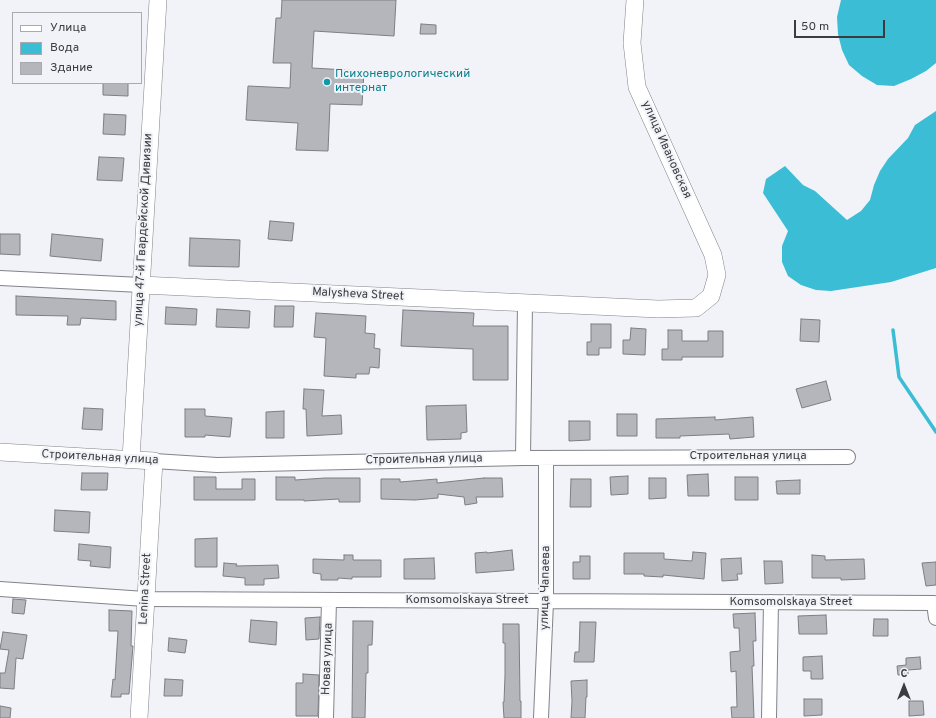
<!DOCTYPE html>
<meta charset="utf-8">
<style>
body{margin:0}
#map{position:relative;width:936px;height:718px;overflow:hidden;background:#f1f3f8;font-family:Overpass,sans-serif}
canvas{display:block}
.legend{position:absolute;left:12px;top:12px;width:130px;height:72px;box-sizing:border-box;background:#f1f3f8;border:1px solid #a8aaae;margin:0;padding:5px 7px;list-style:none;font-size:12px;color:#3b3c3e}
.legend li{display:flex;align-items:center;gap:8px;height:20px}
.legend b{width:20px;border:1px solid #a8aaae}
.north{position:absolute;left:884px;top:666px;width:40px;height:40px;-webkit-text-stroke:3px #f1f3f8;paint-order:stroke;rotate:0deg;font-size:11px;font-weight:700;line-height:16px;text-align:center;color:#3b3c3e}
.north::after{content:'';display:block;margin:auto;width:14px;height:18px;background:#3b3c3e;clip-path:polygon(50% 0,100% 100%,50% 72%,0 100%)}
.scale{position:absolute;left:794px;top:20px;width:91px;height:18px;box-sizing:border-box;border:2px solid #3b3c3e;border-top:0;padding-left:5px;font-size:12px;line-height:14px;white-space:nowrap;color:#3b3c3e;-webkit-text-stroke:3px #f1f3f8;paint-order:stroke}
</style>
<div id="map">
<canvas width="936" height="718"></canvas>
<ul class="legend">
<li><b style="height:5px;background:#fff"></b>Улица</li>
<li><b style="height:11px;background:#3abdd5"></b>Вода</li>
<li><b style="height:11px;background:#b4b6bb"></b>Здание</li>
</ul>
<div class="north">С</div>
<div class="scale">50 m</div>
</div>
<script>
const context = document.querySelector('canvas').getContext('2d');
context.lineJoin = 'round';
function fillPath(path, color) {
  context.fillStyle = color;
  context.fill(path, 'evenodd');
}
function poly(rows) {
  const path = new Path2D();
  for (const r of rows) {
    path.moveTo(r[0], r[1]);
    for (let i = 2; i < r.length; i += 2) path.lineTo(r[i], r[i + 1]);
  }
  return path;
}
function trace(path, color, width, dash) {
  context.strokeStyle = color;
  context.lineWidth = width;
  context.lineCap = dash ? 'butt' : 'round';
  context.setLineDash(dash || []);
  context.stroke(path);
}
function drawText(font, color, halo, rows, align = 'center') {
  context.font = font + ' Overpass,sans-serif';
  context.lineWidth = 4;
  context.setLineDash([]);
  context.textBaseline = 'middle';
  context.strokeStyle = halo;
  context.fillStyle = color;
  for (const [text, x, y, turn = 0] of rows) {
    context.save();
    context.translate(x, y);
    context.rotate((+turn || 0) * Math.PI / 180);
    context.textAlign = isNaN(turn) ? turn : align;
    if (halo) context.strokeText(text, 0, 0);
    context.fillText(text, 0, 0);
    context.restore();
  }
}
fillPath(poly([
 [841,0,936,0,936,63,926,71,911,79,894,86,877,85,862,76,849,65,842,50,838,34,837,17],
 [936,111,936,268,891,282,831,291,816,290,801,285,788,276,782,262,782,246,788,231,763,193,766,179,785,166,803,185,815,191,847,220,861,211,870,200,874,185,880,171,888,159,908,138,915,125]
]), '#3abdd5');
trace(poly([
 [893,330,899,377,936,432]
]), '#3abdd5', 3.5);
const building = poly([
 [282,0,396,0,394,36,314,31,312,68,364,71,362,105,330,104,328,151,296,150,298,123,246,120,248,86,290,88,291,63,273,63,276,18,281,18,282,0],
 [421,24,436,25,436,34,420,34,421,24],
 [103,83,128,83,128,96,103,95,103,83],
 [104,114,126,115,125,135,103,134,104,114],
 [99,157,124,158,122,181,97,180,99,157],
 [270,221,294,223,292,241,268,239,270,221],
 [0,234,20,234,20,255,0,254,0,234],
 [52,234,103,239,101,261,50,256,52,234],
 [190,238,240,240,239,267,189,266,190,238],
 [16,296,116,301,116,320,81,318,80,325,67,325,68,316,16,315,16,296],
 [275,306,294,306,293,327,274,327,275,306],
 [166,307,197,309,196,325,165,324,166,307],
 [217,309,250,311,249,328,216,327,217,309],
 [403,310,474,313,473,326,508,326,508,380,473,380,473,349,401,346,403,310],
 [316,313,366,316,365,333,375,334,374,348,380,349,379,368,370,367,369,374,356,374,356,378,324,376,326,338,314,337,316,313],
 [801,319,820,320,819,342,800,341,801,319],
 [591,324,611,324,611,348,599,348,599,355,587,355,587,342,591,342,591,324],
 [631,328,646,329,645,355,623,354,623,340,630,340,631,328],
 [668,330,682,330,682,341,708,341,708,331,723,331,723,357,682,357,682,360,662,360,662,349,668,349,668,330],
 [826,381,831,400,802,408,796,389,826,381],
 [304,389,324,390,322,416,341,415,342,434,307,436,306,409,303,409,304,389],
 [466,405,467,432,461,433,461,439,427,440,426,406,466,405],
 [84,408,103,409,102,430,82,429,84,408],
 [185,409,205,409,205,416,232,418,230,437,205,435,205,437,185,437,185,409],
 [284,411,284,438,266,438,266,412,284,411],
 [617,414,637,414,637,436,617,436,617,414],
 [715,417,715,420,753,417,754,437,730,439,729,434,680,436,680,438,656,438,656,419,715,417],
 [569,421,590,421,590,440,569,441,569,421],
 [82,473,108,473,107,490,81,490,82,473],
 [708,474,709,496,688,496,687,475,708,474],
 [628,476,628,494,611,495,610,477,628,476],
 [194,477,216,477,216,489,242,489,242,479,255,479,255,500,194,500,194,477],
 [276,477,295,477,295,480,325,478,360,478,360,502,339,502,339,499,304,501,304,500,276,500,276,477],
 [735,477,758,477,758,500,735,500,735,477],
 [484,478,502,478,503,497,476,497,477,503,465,505,464,497,438,494,438,498,415,500,381,499,381,479,400,479,400,482,437,479,437,483,484,478],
 [649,478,666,478,666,498,649,499,649,478],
 [571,479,591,479,591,507,570,507,571,479],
 [800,480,800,494,777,494,776,481,800,480],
 [55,510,90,512,89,533,54,531,55,510],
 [217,538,217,567,195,567,195,539,217,538],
 [79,544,111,547,110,568,90,566,91,561,78,560,79,544],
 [512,550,514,570,476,573,475,553,487,552,487,553,512,550],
 [693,552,706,553,704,579,663,575,663,577,644,576,644,574,624,574,624,553,664,553,664,559,692,561,693,552],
 [344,555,353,555,353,560,381,560,381,577,352,577,352,579,338,578,338,580,321,580,321,574,313,573,313,559,344,560,344,555],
 [812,555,825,556,825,560,864,559,865,579,841,580,841,578,812,578,812,555],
 [580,556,590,556,590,579,573,579,573,562,580,562,580,556],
 [434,558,435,579,404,579,404,559,434,558],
 [741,558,742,574,737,574,738,580,722,581,721,559,741,558],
 [764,561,782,561,783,583,765,584,764,561],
 [936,562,936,585,926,586,922,563,936,562],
 [224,563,237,564,236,566,278,565,279,578,264,579,264,585,245,585,245,578,223,576,224,563],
 [13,599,26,600,24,614,12,613,13,599],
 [109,610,132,611,131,646,133,646,129,694,121,694,121,697,111,697,113,679,115,680,118,631,109,631,109,610],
 [755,613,756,641,753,641,754,666,752,666,754,718,732,718,731,707,737,707,736,671,731,672,730,652,740,651,739,628,734,628,733,614,755,613],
 [826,615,827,634,799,634,798,616,826,615],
 [320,617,319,639,306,640,305,618,320,617],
 [874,619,888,619,888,636,873,636,874,619],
 [251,620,277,622,276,645,249,642,251,620],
 [353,621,373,621,372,645,368,645,368,673,366,673,365,718,352,718,353,621],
 [580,622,596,622,594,662,574,662,575,652,579,652,580,622],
 [503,624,519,624,520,701,521,701,521,718,504,718,503,702,504,702,505,675,505,643,503,643,503,624],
 [3,632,27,635,23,659,16,658,14,689,0,688,0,673,5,673,9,650,0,649,3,632],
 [169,638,187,640,185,653,168,651,169,638],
 [822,656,823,679,811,679,811,671,803,671,803,657,822,656],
 [920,657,921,669,908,670,908,674,898,675,897,666,906,665,906,658,920,657],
 [303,674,319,675,318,716,296,716,296,683,303,683,303,674],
 [165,679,183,680,182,696,164,696,165,679],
 [587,680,587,697,586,697,585,718,571,718,572,701,571,681,587,680],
 [804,699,822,699,822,715,804,716,804,699],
 [909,701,923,701,924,715,909,716,909,701],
 [0,706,11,708,10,718,0,718,0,706]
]);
fillPath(building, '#b4b6bb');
trace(building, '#7c7e83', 1);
const minor = poly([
 [0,278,141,285],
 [523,458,525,303],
 [154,461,217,465,523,458,848,457],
 [0,589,145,599,934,603,936,618],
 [326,718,329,600],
 [541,718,546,602,546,458],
 [769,718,771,602]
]);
const tertiary = poly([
 [141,285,658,309,696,308,711,296,717,275,713,255,637,87,632,43,635,0],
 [0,452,154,461,139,718],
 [131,459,158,0]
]);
trace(minor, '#818388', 16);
trace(tertiary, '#818388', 18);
trace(minor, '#fff', 14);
trace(tertiary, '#fff', 17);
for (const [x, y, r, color] of [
 [327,82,4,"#0f9aa8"]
]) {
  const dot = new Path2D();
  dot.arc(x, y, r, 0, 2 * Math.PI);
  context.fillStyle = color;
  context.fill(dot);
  trace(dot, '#f1f3f8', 1.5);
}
drawText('12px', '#0d838f', '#f1f3f8', [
 ["Психоневрологический",335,75],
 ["интернат",335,89]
], 'left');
drawText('12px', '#3b3c3e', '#f1f3f8', [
 ["улица Ивановская",666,150,66],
 ["улица 47-й Гвардейской Дивизии",144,230,-87],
 ["Malysheva Street",358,295,3],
 ["Строительная улица",748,457],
 ["Строительная улица",100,458,3],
 ["Строительная улица",424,460,-1],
 ["улица Чапаева",546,588,-89],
 ["Lenina Street",146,589,-87],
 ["Komsomolskaya Street",467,601],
 ["Komsomolskaya Street",791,603],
 ["Новая улица",328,659,-88]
]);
</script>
